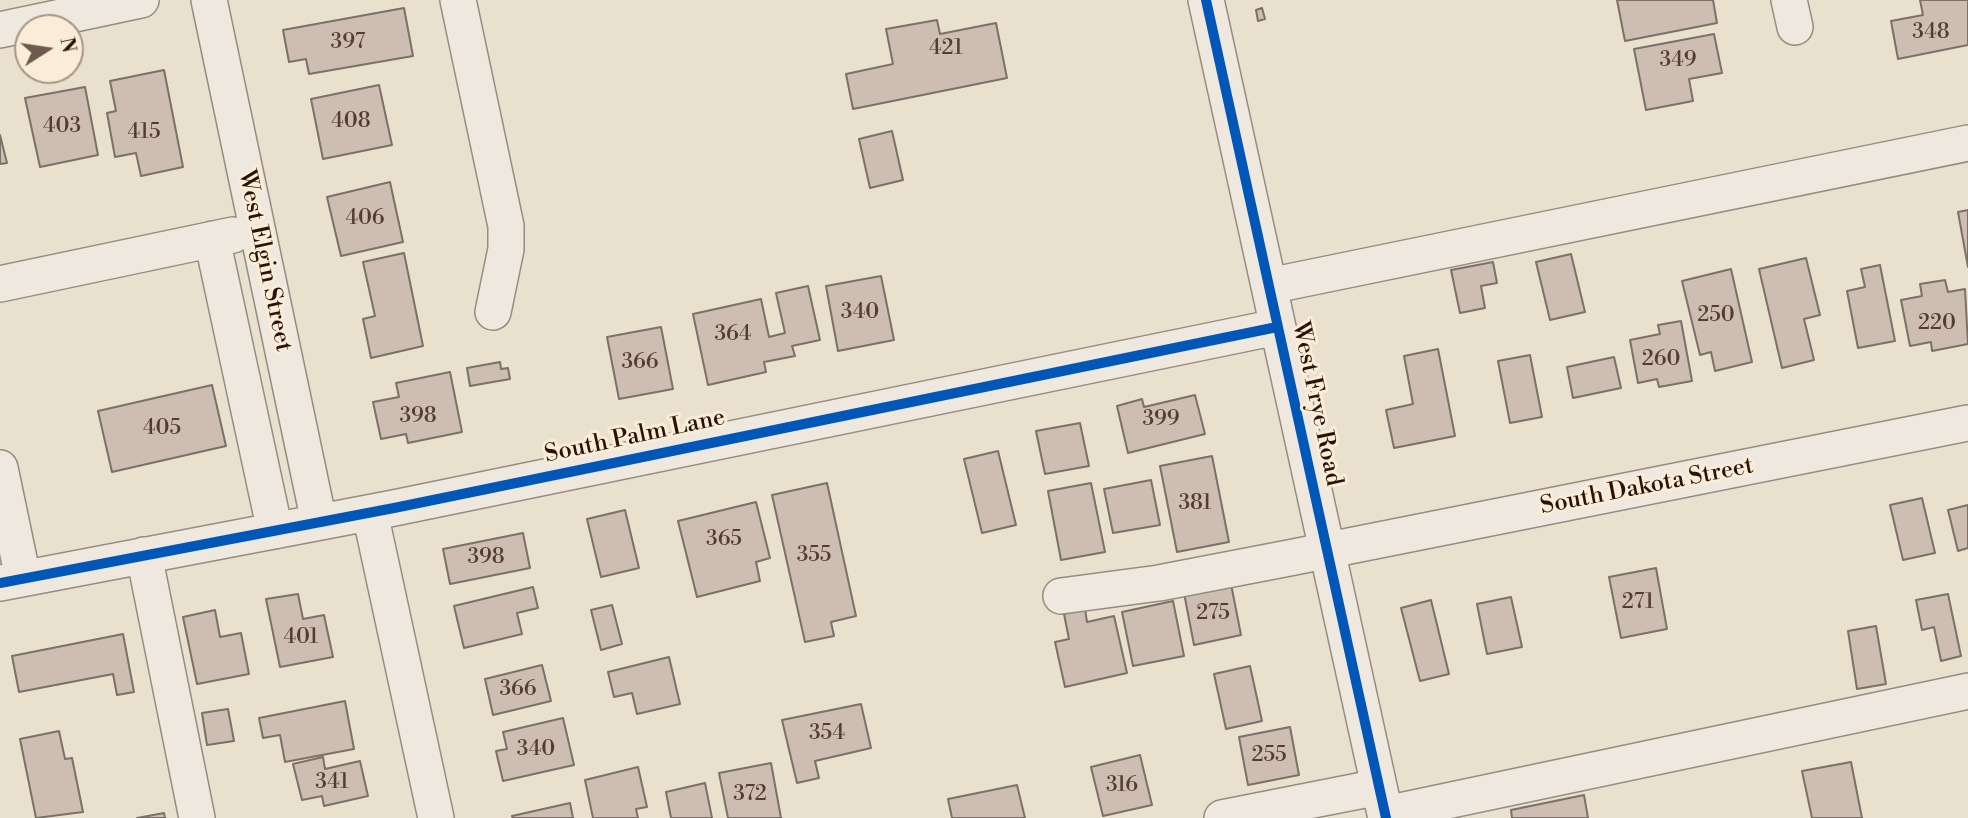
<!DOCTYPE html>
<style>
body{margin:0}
#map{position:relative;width:1968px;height:818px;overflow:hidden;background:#eae0ce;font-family:"Libre Bodoni",serif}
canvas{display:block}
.north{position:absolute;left:14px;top:14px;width:70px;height:70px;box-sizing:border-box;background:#faedd7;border:2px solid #a79584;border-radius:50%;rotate:78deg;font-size:19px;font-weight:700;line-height:28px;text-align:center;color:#2a1208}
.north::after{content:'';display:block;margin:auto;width:24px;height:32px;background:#6d5a4d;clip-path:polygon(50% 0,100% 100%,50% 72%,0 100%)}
</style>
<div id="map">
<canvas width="1968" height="818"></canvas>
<div class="north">N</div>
</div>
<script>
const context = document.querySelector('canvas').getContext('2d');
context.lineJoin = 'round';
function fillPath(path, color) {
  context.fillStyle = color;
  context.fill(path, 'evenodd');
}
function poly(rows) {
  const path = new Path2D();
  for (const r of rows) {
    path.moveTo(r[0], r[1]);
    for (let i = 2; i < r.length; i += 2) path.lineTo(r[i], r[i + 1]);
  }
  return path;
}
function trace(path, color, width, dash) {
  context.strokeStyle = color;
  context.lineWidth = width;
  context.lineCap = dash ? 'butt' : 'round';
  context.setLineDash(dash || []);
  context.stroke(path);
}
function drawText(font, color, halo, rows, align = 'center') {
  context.font = font + ' "Libre Bodoni",serif';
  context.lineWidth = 6;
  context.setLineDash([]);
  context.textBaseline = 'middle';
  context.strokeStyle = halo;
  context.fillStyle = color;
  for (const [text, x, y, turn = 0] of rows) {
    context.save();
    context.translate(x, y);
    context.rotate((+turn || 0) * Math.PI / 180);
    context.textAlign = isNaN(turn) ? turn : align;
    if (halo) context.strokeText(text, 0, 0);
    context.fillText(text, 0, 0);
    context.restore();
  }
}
const building = poly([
 [1617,0,1713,0,1717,23,1625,41,1617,0],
 [1920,0,1968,0,1968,45,1898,59,1891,21,1923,15,1920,0],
 [404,8,413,56,309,74,306,59,289,62,283,30,404,8],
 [1262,8,1265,19,1258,21,1256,10,1262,8],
 [937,20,940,34,996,23,1007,78,853,109,846,74,893,64,886,29,937,20],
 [1714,34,1722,73,1689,79,1693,101,1646,110,1634,49,1714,34],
 [164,70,183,167,141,176,136,153,115,157,107,113,116,111,110,81,164,70],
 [379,85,392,145,323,159,311,99,379,85],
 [85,87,98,155,40,167,25,98,85,87],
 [892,131,903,180,870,188,859,139,892,131],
 [0,135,7,163,0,164,0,135],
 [390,182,403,242,341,256,327,197,390,182],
 [1968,210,1968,267,1958,212,1968,210],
 [404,253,423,346,371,358,363,319,375,316,363,262,404,253],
 [1571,254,1585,312,1550,320,1536,262,1571,254],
 [1806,258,1820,315,1804,319,1814,360,1782,368,1759,269,1806,258],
 [1493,262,1497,283,1481,286,1485,308,1460,313,1451,270,1493,262],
 [1880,265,1895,341,1858,348,1847,291,1865,287,1861,269,1880,265],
 [1731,269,1752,362,1715,371,1711,352,1700,355,1682,281,1731,269],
 [881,276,894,340,838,351,826,286,881,276],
 [1945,280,1948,292,1965,289,1968,344,1932,351,1931,342,1910,346,1901,300,1922,296,1920,284,1945,280],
 [808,286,820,340,792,346,795,356,764,362,766,372,708,385,693,314,761,299,769,337,785,333,776,293,808,286],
 [1681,321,1692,381,1659,387,1657,379,1638,383,1630,340,1660,334,1658,325,1681,321],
 [661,327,673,389,619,399,607,337,661,327],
 [1438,349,1455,436,1394,448,1386,410,1413,404,1404,356,1438,349],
 [1530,355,1542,417,1510,423,1498,361,1530,355],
 [1614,357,1621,388,1573,398,1567,367,1614,357],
 [500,362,501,369,508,368,510,379,470,386,467,368,500,362],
 [450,372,462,432,408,443,406,434,381,439,373,402,399,397,396,383,450,372],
 [212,385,226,446,112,472,98,411,212,385],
 [1195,395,1205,434,1128,453,1117,406,1142,399,1144,407,1195,395],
 [1080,423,1089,466,1045,474,1036,431,1080,423],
 [998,451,1016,525,982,533,964,459,998,451],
 [1212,456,1229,542,1177,552,1160,466,1212,456],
 [1151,480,1160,525,1113,533,1104,489,1151,480],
 [827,483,856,616,831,622,834,636,805,642,772,495,827,483],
 [1091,483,1105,552,1061,560,1048,491,1091,483],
 [1922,498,1935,553,1903,560,1890,505,1922,498],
 [756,502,770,558,756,562,760,581,697,597,678,521,756,502],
 [1968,505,1968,548,1958,551,1948,510,1968,505],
 [625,510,639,568,601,577,587,519,625,510],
 [523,533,530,568,450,584,443,549,523,533],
 [1656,568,1667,629,1621,638,1609,577,1656,568],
 [1231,584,1241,635,1194,645,1184,593,1231,584],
 [533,587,538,608,517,613,522,634,464,648,454,606,533,587],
 [298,594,303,619,324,615,333,657,280,667,266,599,298,594],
 [1948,594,1961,656,1941,661,1934,627,1922,630,1916,600,1948,594],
 [1511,597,1522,647,1487,654,1477,604,1511,597],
 [1431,600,1449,674,1420,681,1401,608,1431,600],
 [1173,601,1184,656,1133,666,1122,612,1173,601],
 [612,605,622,644,601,650,591,610,612,605],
 [1085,609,1087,622,1114,616,1127,673,1065,687,1055,642,1069,639,1064,614,1085,609],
 [215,610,220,637,241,633,249,674,197,684,183,617,215,610],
 [1876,626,1886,684,1857,689,1848,631,1876,626],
 [123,634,134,692,117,695,113,674,19,692,12,656,123,634],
 [669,657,680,704,637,714,632,693,614,697,608,672,669,657],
 [542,665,551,701,493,715,485,679,542,665],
 [1250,666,1262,721,1226,729,1214,674,1250,666],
 [345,701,354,749,285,762,280,735,263,738,259,718,345,701],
 [861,704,871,748,815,761,819,778,797,783,782,720,861,704],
 [228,709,234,741,207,745,202,713,228,709],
 [563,718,574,765,503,781,496,751,507,749,503,732,563,718],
 [1290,727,1299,775,1248,785,1239,737,1290,727],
 [59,731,65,759,72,758,83,812,36,818,20,739,59,731],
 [1140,755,1152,805,1103,816,1091,767,1140,755],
 [323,757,325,769,360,761,368,796,324,806,322,796,302,800,293,764,323,757],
 [1851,762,1862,818,1812,818,1802,771,1851,762],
 [771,763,781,818,728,818,719,773,771,763],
 [638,767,647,807,636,809,638,818,593,818,585,780,638,767],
 [705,783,712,818,671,818,666,792,705,783],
 [1017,785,1025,818,952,818,948,799,1017,785],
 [1584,795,1588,818,1512,818,1511,810,1584,795],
 [570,803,573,818,513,818,512,816,570,803],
 [164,813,165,818,137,818,164,813]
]);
fillPath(building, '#cebdb2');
trace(building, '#7a7167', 2);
const minor = poly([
 [209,0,319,522],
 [458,0,506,226,506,249,493,312],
 [1206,0,1386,818],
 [1789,0,1795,27],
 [0,30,141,0],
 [212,239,275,531],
 [0,284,233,235],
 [1269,286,1968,143],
 [0,468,23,578],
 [370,513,436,818],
 [144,555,197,818],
 [0,583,394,508,1277,327],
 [1061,596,1159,583,1289,558,1968,423],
 [1385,814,1968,691],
 [1222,818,1379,787]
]);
trace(minor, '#958c82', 38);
trace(minor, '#eee8df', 35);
trace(poly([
 [1206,0,1386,818],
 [0,583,394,508,1277,327]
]), '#0057b8', 10);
drawText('21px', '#533d32', null, [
 ["348",1931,33],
 ["397",348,43],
 ["421",946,49],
 ["349",1678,61],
 ["408",351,122],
 ["403",62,127],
 ["415",144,133],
 ["406",365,219],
 ["340",860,313],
 ["250",1716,316],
 ["220",1937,324],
 ["364",733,335],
 ["260",1661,360],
 ["366",640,363],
 ["398",418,417],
 ["399",1161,420],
 ["405",162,429],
 ["381",1195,504],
 ["365",724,540],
 ["355",814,556],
 ["398",486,558],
 ["271",1638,603],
 ["275",1213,614],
 ["401",301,638],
 ["366",518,690],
 ["354",827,734],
 ["340",536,750],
 ["255",1269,756],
 ["341",332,783],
 ["316",1122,786],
 ["372",750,795]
]);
drawText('24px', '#2a1208', '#faedd7', [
 ["West Elgin Street",264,261,78],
 ["West Frye Road",1316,404,78],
 ["South Palm Lane",635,437,-12],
 ["South Dakota Street",1647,487,-11]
]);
</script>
